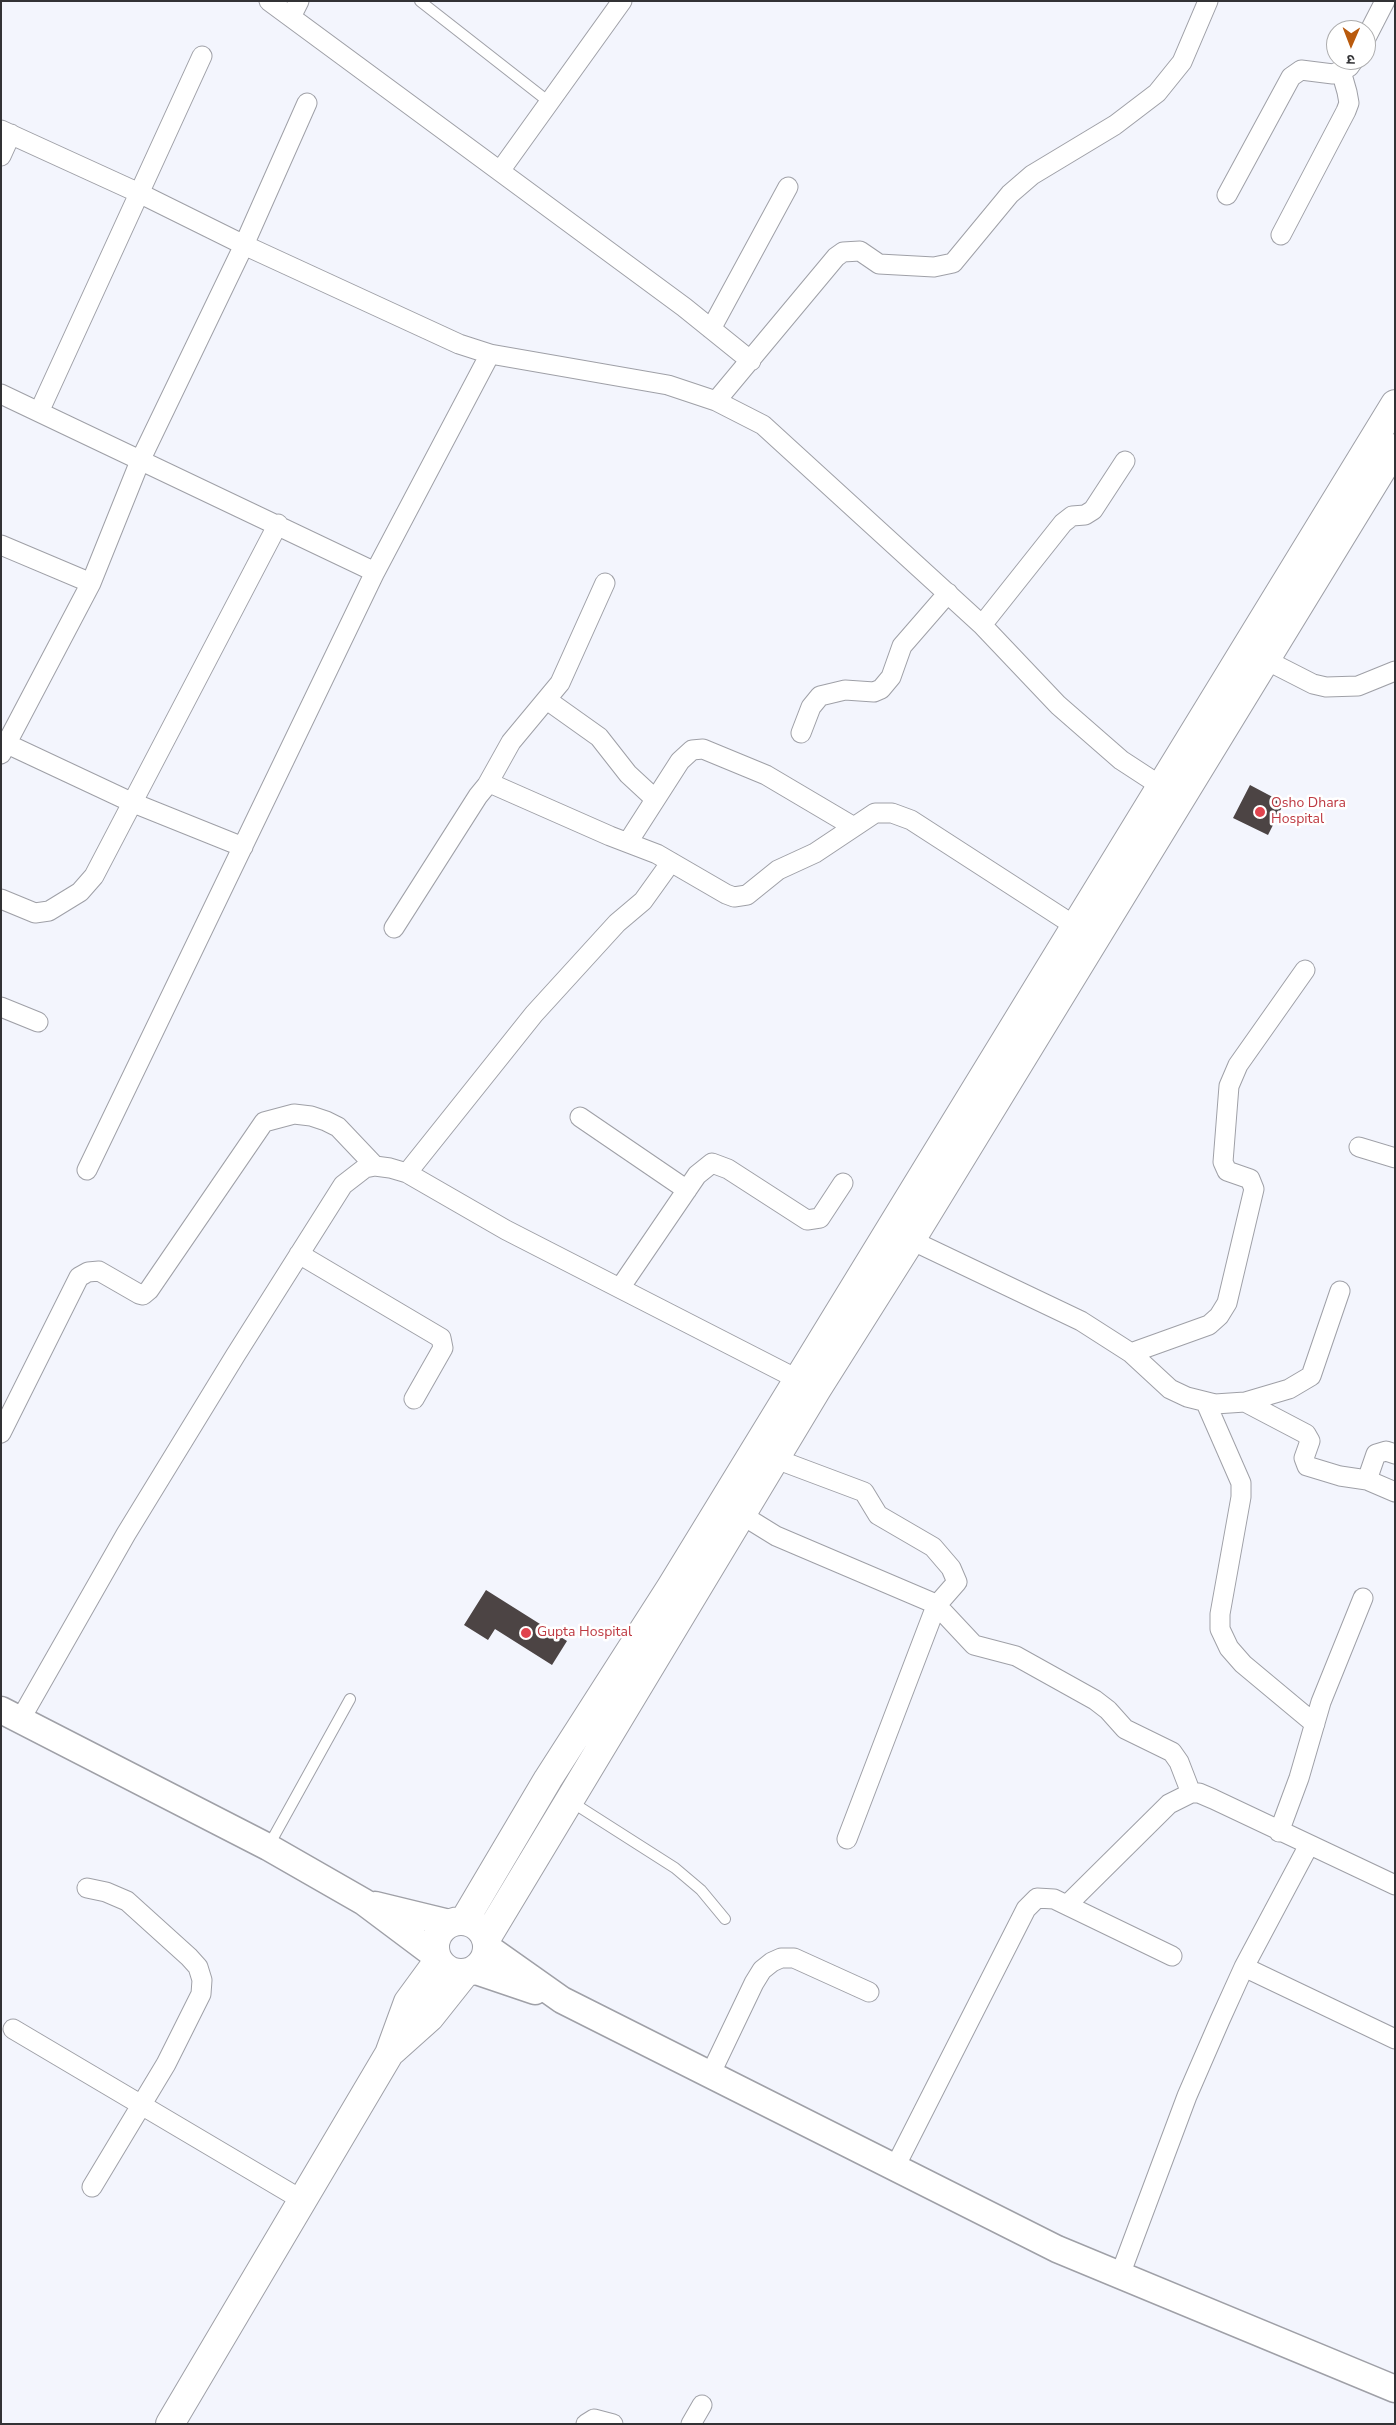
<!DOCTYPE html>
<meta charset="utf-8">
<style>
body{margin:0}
#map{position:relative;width:1396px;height:2425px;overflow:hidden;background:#f3f5fd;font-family:"Nunito Sans","Noto Sans Devanagari",sans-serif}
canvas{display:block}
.frame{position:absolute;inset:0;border:2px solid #323235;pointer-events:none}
.north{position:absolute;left:1326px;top:20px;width:50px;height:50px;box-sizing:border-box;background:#fff;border:1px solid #adadae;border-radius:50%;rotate:181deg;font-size:14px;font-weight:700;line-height:20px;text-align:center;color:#323235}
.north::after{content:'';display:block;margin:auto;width:18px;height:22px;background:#b95a0d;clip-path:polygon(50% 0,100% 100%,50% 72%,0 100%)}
</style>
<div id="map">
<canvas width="1396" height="2425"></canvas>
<div class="frame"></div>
<div class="north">उ</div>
</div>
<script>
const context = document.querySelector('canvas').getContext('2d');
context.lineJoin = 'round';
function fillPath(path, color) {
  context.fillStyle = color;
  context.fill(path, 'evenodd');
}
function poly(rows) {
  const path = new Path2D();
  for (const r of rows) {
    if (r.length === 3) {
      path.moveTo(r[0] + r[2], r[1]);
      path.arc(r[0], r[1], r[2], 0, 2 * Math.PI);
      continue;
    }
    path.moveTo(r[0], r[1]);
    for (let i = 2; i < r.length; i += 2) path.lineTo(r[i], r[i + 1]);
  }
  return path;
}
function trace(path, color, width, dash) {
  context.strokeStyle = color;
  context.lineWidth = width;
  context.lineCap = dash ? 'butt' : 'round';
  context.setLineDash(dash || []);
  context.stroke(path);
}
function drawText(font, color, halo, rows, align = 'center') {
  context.font = font + ' "Nunito Sans",sans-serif';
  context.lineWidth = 5;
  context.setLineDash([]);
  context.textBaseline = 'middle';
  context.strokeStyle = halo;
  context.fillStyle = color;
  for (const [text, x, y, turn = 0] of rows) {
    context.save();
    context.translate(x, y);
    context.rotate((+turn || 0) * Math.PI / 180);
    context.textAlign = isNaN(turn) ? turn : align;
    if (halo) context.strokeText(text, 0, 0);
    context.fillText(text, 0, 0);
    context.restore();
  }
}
fillPath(poly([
 [1250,785,1284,803,1268,835,1233,818],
 [486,1590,567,1641,552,1665,495,1629,488,1640,464,1625]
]), '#4c4444');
const lane = poly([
 [420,1,549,102],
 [570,1801,675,1868,701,1890,725,1919],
 [268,1847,350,1699]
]);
const street = poly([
 [269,1,684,307,751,361],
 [291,17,299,1],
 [1366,38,1385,1],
 [1,130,139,193,244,245,459,344,490,354,668,385,716,401,763,425,982,625,1058,705,1121,760,1170,792],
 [1,156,11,134],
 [500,171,622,1],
 [1227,195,1291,77,1301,70,1333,74,1349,67,1354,60],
 [1281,235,1346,111,1349,103,1347,92,1341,71],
 [711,329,788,187],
 [1,394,375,572,87,1170],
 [716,401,836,257,843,252,860,251,879,264,934,267,953,263,1010,194,1032,175,1115,125,1157,93,1182,62,1208,1],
 [39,412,202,56],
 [1,545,91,583],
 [375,572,490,354],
 [982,625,1063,523,1072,516,1085,515,1093,510,1125,461],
 [1264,659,1313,684,1326,687,1358,686,1395,671],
 [547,700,599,737,628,774,655,799],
 [801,733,811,707,820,696,845,690,874,692,881,689,891,677,902,646,948,593],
 [1,741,131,802,243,847],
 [1,754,91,583,140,461,244,245,307,103],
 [487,785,511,742,560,683,605,583],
 [628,842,680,761,692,750,703,749,766,775,854,827],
 [1,899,35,913,49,911,80,892,94,876,278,524],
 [394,928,478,796,487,785,492,784,610,836,657,854,726,894,734,897,747,895,778,870,815,853,875,813,892,813,911,820,1075,926],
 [1,1007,38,1022],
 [580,1117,687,1190],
 [1359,1147,1395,1158],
 [407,1173,534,1014,617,923,643,901,671,862],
 [911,1240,1081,1321,1131,1353,1170,1389,1187,1397,1215,1404,1245,1402,1289,1389,1311,1376,1340,1291],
 [299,1254,441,1338,443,1348,414,1399],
 [620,1288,697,1175,712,1163,728,1169,807,1220,820,1218,843,1183],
 [1131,1353,1209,1325,1219,1316,1227,1303,1254,1189,1250,1179,1227,1171,1223,1162,1229,1086,1238,1065,1305,970],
 [1245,1402,1306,1434,1310,1441,1304,1458,1307,1466,1340,1476,1367,1480,1395,1492],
 [1206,1403,1241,1483,1241,1497,1220,1614,1220,1629,1229,1648,1243,1664,1315,1724],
 [1,1433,79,1277,88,1272,99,1271,139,1294,143,1295,149,1290,264,1122,294,1114,311,1116,326,1121,338,1127,375,1166],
 [776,1459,864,1492,878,1515,933,1547,951,1568,957,1582,936,1606,847,1839],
 [1367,1480,1376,1454,1386,1451,1395,1454],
 [742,1515,776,1536,931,1602,944,1613,974,1645,1016,1656,1095,1700,1108,1710,1125,1729,1172,1752,1179,1762,1191,1793],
 [20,1720,126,1534,235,1356,343,1185,365,1168,375,1166,390,1168,407,1173,506,1230,797,1379],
 [1279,1832,1299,1778,1321,1702,1363,1598],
 [87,1888,106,1892,127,1901,189,1957,198,1967,202,1980,201,1994,166,2064,92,2187],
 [1067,1905,1169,1804,1191,1793,1199,1793,1213,1799,1395,1885],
 [1244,1967,1395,2039],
 [13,2029,302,2200],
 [710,2075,754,1983,762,1970,772,1962,781,1958,794,1958,869,1992],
 [895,2167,1026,1909,1037,1898,1054,1899,1172,1956],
 [1120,2275,1187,2096,1220,2020,1244,1967,1309,1845],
 [586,2424,594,2419,613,2424],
 [691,2424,702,2405]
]);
const secondary = poly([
 [1,1710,268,1847,364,1902,436,1956],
 [375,1905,449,1923],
 [487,1947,562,2000,1057,2249,1395,2389],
 [473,1970,535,1991]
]);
const highway = poly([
 [464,1921,548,1779,671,1587,1395,404],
 [461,1947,26],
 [486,1939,817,1389,911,1240,1395,448],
 [392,2051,430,2017,465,1973],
 [170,2424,389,2054,408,2002,438,1961]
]);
trace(lane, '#9fa0a7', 12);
trace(street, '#9fa0a7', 21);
trace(secondary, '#9fa0a7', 29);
trace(highway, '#9fa0a7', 30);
trace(lane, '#fff', 10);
trace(street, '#fff', 19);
trace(secondary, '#fff', 26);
trace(highway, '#fff', 28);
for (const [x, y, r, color] of [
 [1260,812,6,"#e0444e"],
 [526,1633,6,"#e0444e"]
]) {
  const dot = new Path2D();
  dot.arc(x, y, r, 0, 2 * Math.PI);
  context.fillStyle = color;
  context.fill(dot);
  trace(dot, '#fff', 2);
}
drawText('14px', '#be3a42', '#fff', [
 ["Osho Dhara",1271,804],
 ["Hospital",1271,820],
 ["Gupta Hospital",537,1633]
], 'left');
</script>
